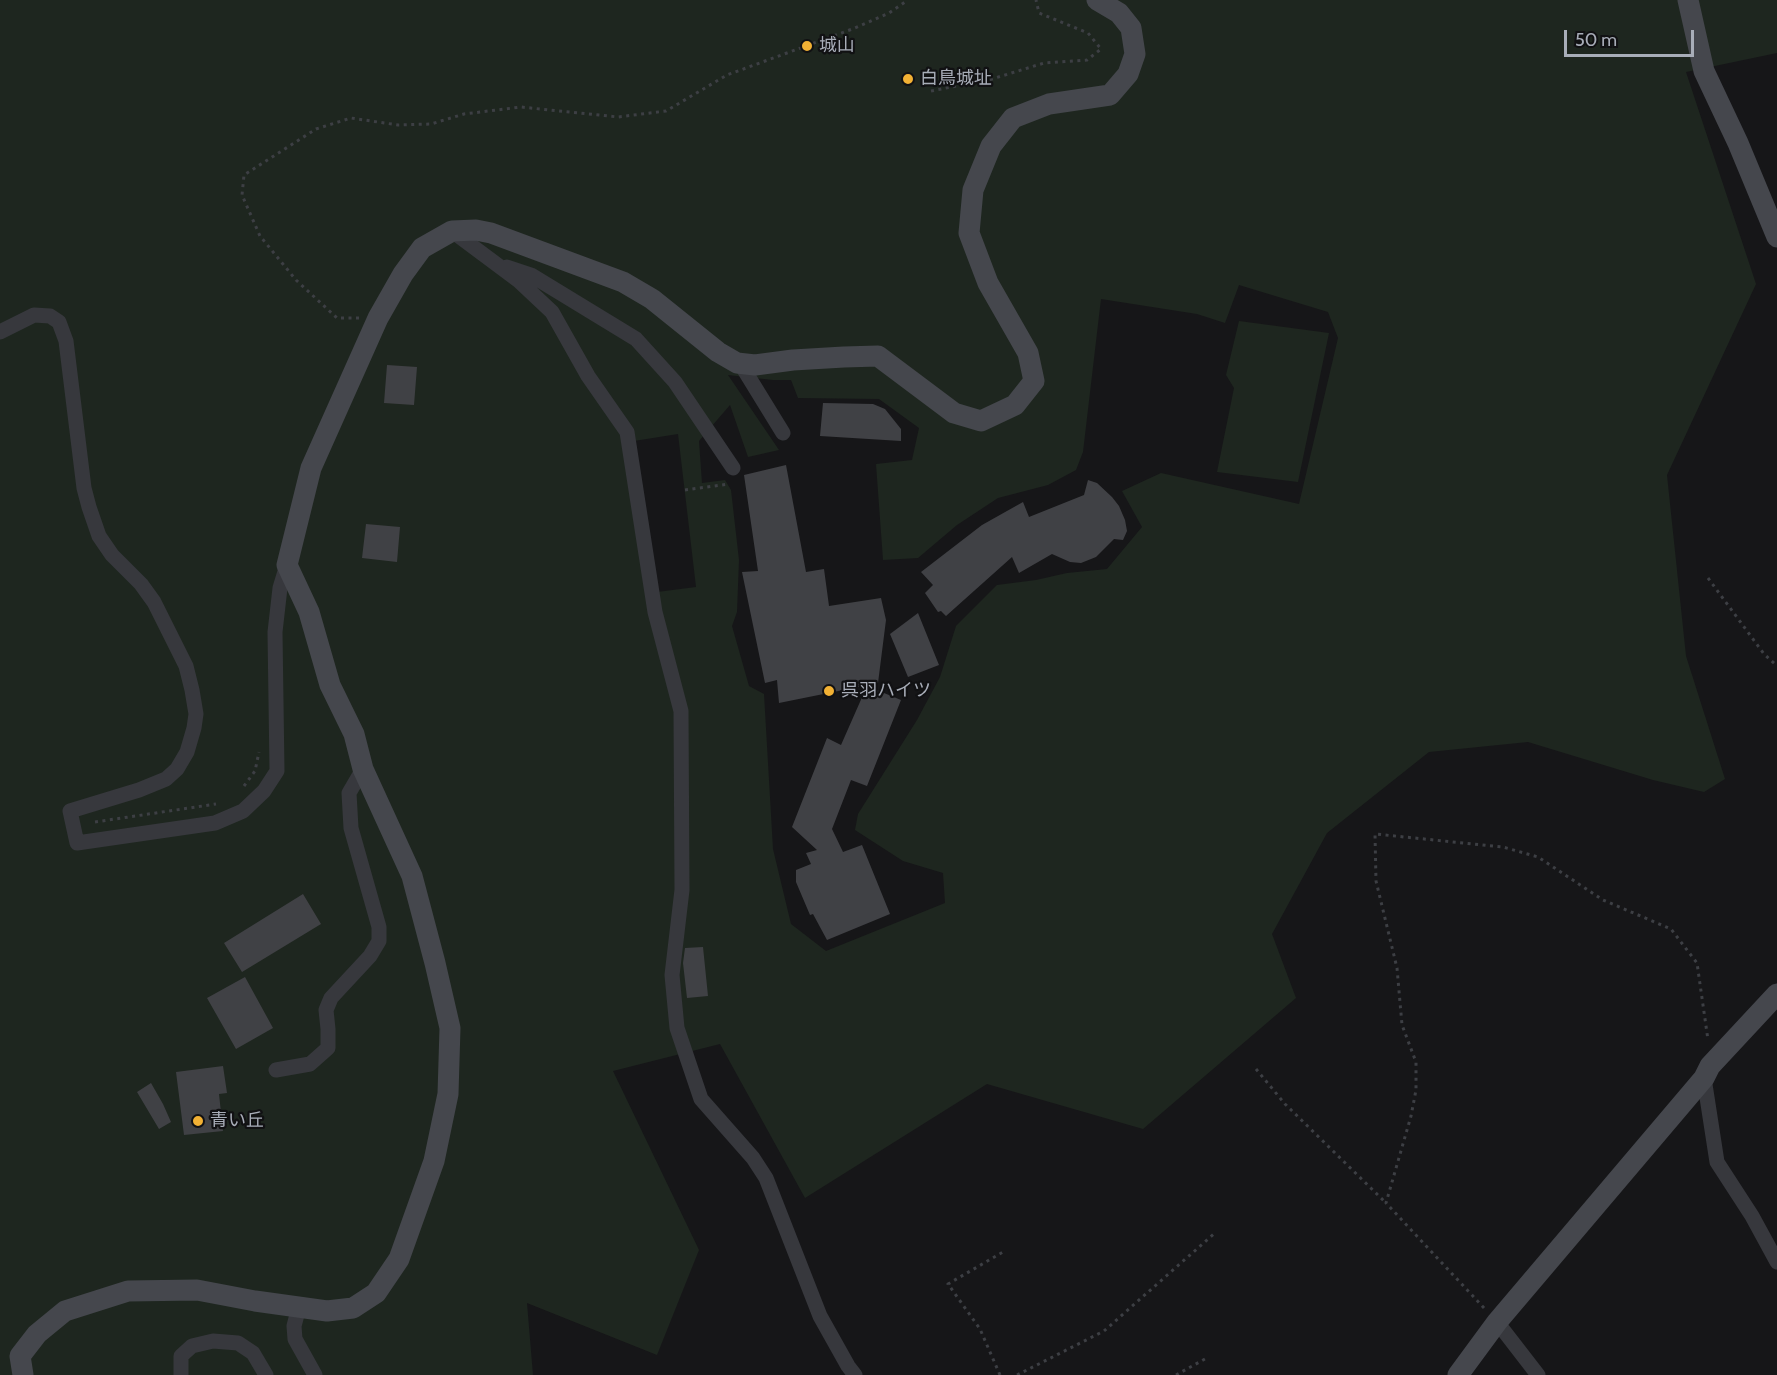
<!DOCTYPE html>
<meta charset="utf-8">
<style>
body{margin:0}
#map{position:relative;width:1777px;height:1375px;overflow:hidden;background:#161618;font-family:Cabin,sans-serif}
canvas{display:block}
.scale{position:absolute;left:1564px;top:30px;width:130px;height:27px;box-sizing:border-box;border:3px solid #a8adb8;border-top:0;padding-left:8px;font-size:18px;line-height:21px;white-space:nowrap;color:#a8adb8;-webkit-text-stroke:4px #111113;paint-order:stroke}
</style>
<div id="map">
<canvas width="1777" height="1375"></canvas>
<div class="scale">50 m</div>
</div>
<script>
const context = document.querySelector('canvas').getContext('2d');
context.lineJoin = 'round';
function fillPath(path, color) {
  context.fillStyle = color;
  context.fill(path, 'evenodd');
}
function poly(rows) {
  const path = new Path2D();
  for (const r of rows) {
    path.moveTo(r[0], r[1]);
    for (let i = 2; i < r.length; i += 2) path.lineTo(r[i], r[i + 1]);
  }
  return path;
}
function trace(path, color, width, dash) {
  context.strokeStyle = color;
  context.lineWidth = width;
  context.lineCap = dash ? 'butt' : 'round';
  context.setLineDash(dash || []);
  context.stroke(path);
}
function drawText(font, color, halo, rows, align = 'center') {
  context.font = font + ' Cabin,"Noto Sans JP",sans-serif';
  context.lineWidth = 4.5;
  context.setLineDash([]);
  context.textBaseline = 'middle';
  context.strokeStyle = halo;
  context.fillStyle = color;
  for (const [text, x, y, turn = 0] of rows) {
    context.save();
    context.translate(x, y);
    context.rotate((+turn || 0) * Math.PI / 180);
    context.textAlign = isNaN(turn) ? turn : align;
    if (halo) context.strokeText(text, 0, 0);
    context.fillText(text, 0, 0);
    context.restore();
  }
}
fillPath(poly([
 [0,0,1777,0,1777,53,1686,72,1756,284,1667,475,1686,656,1725,779,1704,792,1653,780,1528,742,1429,752,1327,833,1272,934,1296,998,1143,1129,987,1084,805,1198,720,1044,613,1071,699,1250,657,1355,527,1303,533,1375,0,1375],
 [1239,285,1328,312,1338,338,1299,504,1161,473,1122,491,1142,527,1107,569,1067,573,1036,580,997,585,956,626,940,677,917,720,858,814,855,830,903,861,943,873,945,903,826,951,791,924,773,849,764,694,749,686,732,626,737,612,739,560,731,490,725,480,702,483,699,441,730,405,748,457,779,450,728,375,773,380,791,380,798,398,879,399,919,428,912,460,876,464,883,560,918,558,957,525,998,498,1048,485,1076,470,1083,452,1101,299,1197,314,1225,323],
 [678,434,696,587,657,592,634,441],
 [1239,321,1329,333,1298,482,1217,472,1234,388,1226,375]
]), '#1e261f');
fillPath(poly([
 [387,365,417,367,414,405,384,403],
 [823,403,873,404,885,409,901,429,901,441,820,436],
 [786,465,806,572,824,569,829,606,881,598,886,620,878,683,779,703,777,680,765,683,742,572,758,571,744,475],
 [1088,480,1097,483,1112,497,1119,506,1125,520,1127,531,1123,540,1114,539,1096,557,1081,563,1070,562,1052,554,1019,573,1012,557,946,616,941,611,938,612,925,593,933,585,921,572,982,525,1023,502,1029,517,1084,495],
 [366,524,400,527,397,562,362,558],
 [918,613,939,665,908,677,890,634],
 [867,686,901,700,867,786,851,780,832,829,843,852,862,845,890,914,827,940,813,914,810,915,796,882,796,870,811,864,806,853,817,850,792,827,827,738,841,745],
 [303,894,321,924,242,972,224,943],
 [703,947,708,996,687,998,683,963,685,948],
 [245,977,273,1028,236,1049,207,998],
 [223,1066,227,1093,219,1094,223,1131,184,1135,176,1072],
 [151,1083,163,1104,171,1122,159,1129,137,1092]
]), '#404145');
trace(poly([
 [931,91,992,79,1044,63,1087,60,1101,49,1088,33,1039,13,1036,0],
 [359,318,337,318,296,280,260,236,242,195,244,175,316,129,351,118,398,125,431,124,464,114,521,107,618,117,666,111,727,75,855,28,889,13,908,0],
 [685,490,729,484],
 [1708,578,1764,654,1777,666],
 [244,786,255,771,259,752],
 [95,822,216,804],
 [1256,1069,1285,1104,1386,1203],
 [1484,1308,1386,1203,1411,1116,1416,1090,1416,1062,1402,1025,1397,968,1376,881,1375,834,1503,847,1538,857,1603,900,1671,929,1697,963,1708,1040],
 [1000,1375,980,1329,948,1284,1003,1252],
 [1017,1375,1104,1331,1216,1232],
 [1176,1375,1205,1359]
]), '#3d3f44', 3, [3, 4.5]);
trace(poly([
 [452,231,519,281,552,312,588,376,627,432,655,612,681,711,682,890,672,975,677,1028,701,1099,753,1158,766,1178,820,1316,848,1366,855,1375],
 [507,267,531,275,636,339,675,382,733,468],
 [0,332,34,315,50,316,59,322,66,341,84,488,89,507,99,536,112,555,141,584,154,602,186,666,192,690,196,714,194,728,187,752,177,769,166,779,139,790,70,811,77,843,215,823,243,811,264,791,277,771,275,632,280,588,287,565],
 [740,363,783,433],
 [276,1070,310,1064,328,1048,328,1029,326,1010,331,998,370,956,379,941,379,927,351,828,349,793,363,769],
 [1704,1078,1717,1162,1752,1216,1777,1262],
 [299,1307,294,1326,295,1339,315,1375],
 [1497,1322,1538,1375],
 [181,1375,181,1356,192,1346,213,1341,238,1343,253,1353,266,1375]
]), '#37383d', 15);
trace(poly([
 [1688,0,1704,71,1738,143,1777,237],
 [23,1375,20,1356,37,1334,65,1311,128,1291,197,1290,255,1301,327,1311,353,1308,376,1293,399,1259,434,1161,448,1094,450,1028,435,963,412,876,363,769,354,734,330,685,309,612,287,565,311,468,378,318,403,274,422,248,452,231,476,230,491,233,623,282,652,299,718,352,737,363,755,365,793,360,844,357,878,356,954,413,981,421,1015,405,1034,381,1028,353,988,283,969,233,973,190,991,146,1013,118,1049,104,1110,95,1128,74,1135,54,1131,28,1119,13,1097,0],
 [1458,1375,1497,1322,1704,1078,1710,1066,1777,994]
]), '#45474d', 21);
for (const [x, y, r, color] of [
 [807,46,6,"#f2b134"],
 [908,79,6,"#f2b134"],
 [829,691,6,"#f2b134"],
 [198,1121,6,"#f2b134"]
]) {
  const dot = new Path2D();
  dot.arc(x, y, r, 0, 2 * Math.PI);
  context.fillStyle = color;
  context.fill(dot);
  trace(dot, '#111113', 2);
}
drawText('18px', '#a8adb8', '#111113', [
 ["城山",819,46],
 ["白鳥城址",920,79],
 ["呉羽ハイツ",841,691],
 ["青い丘",210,1121]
], 'left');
</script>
